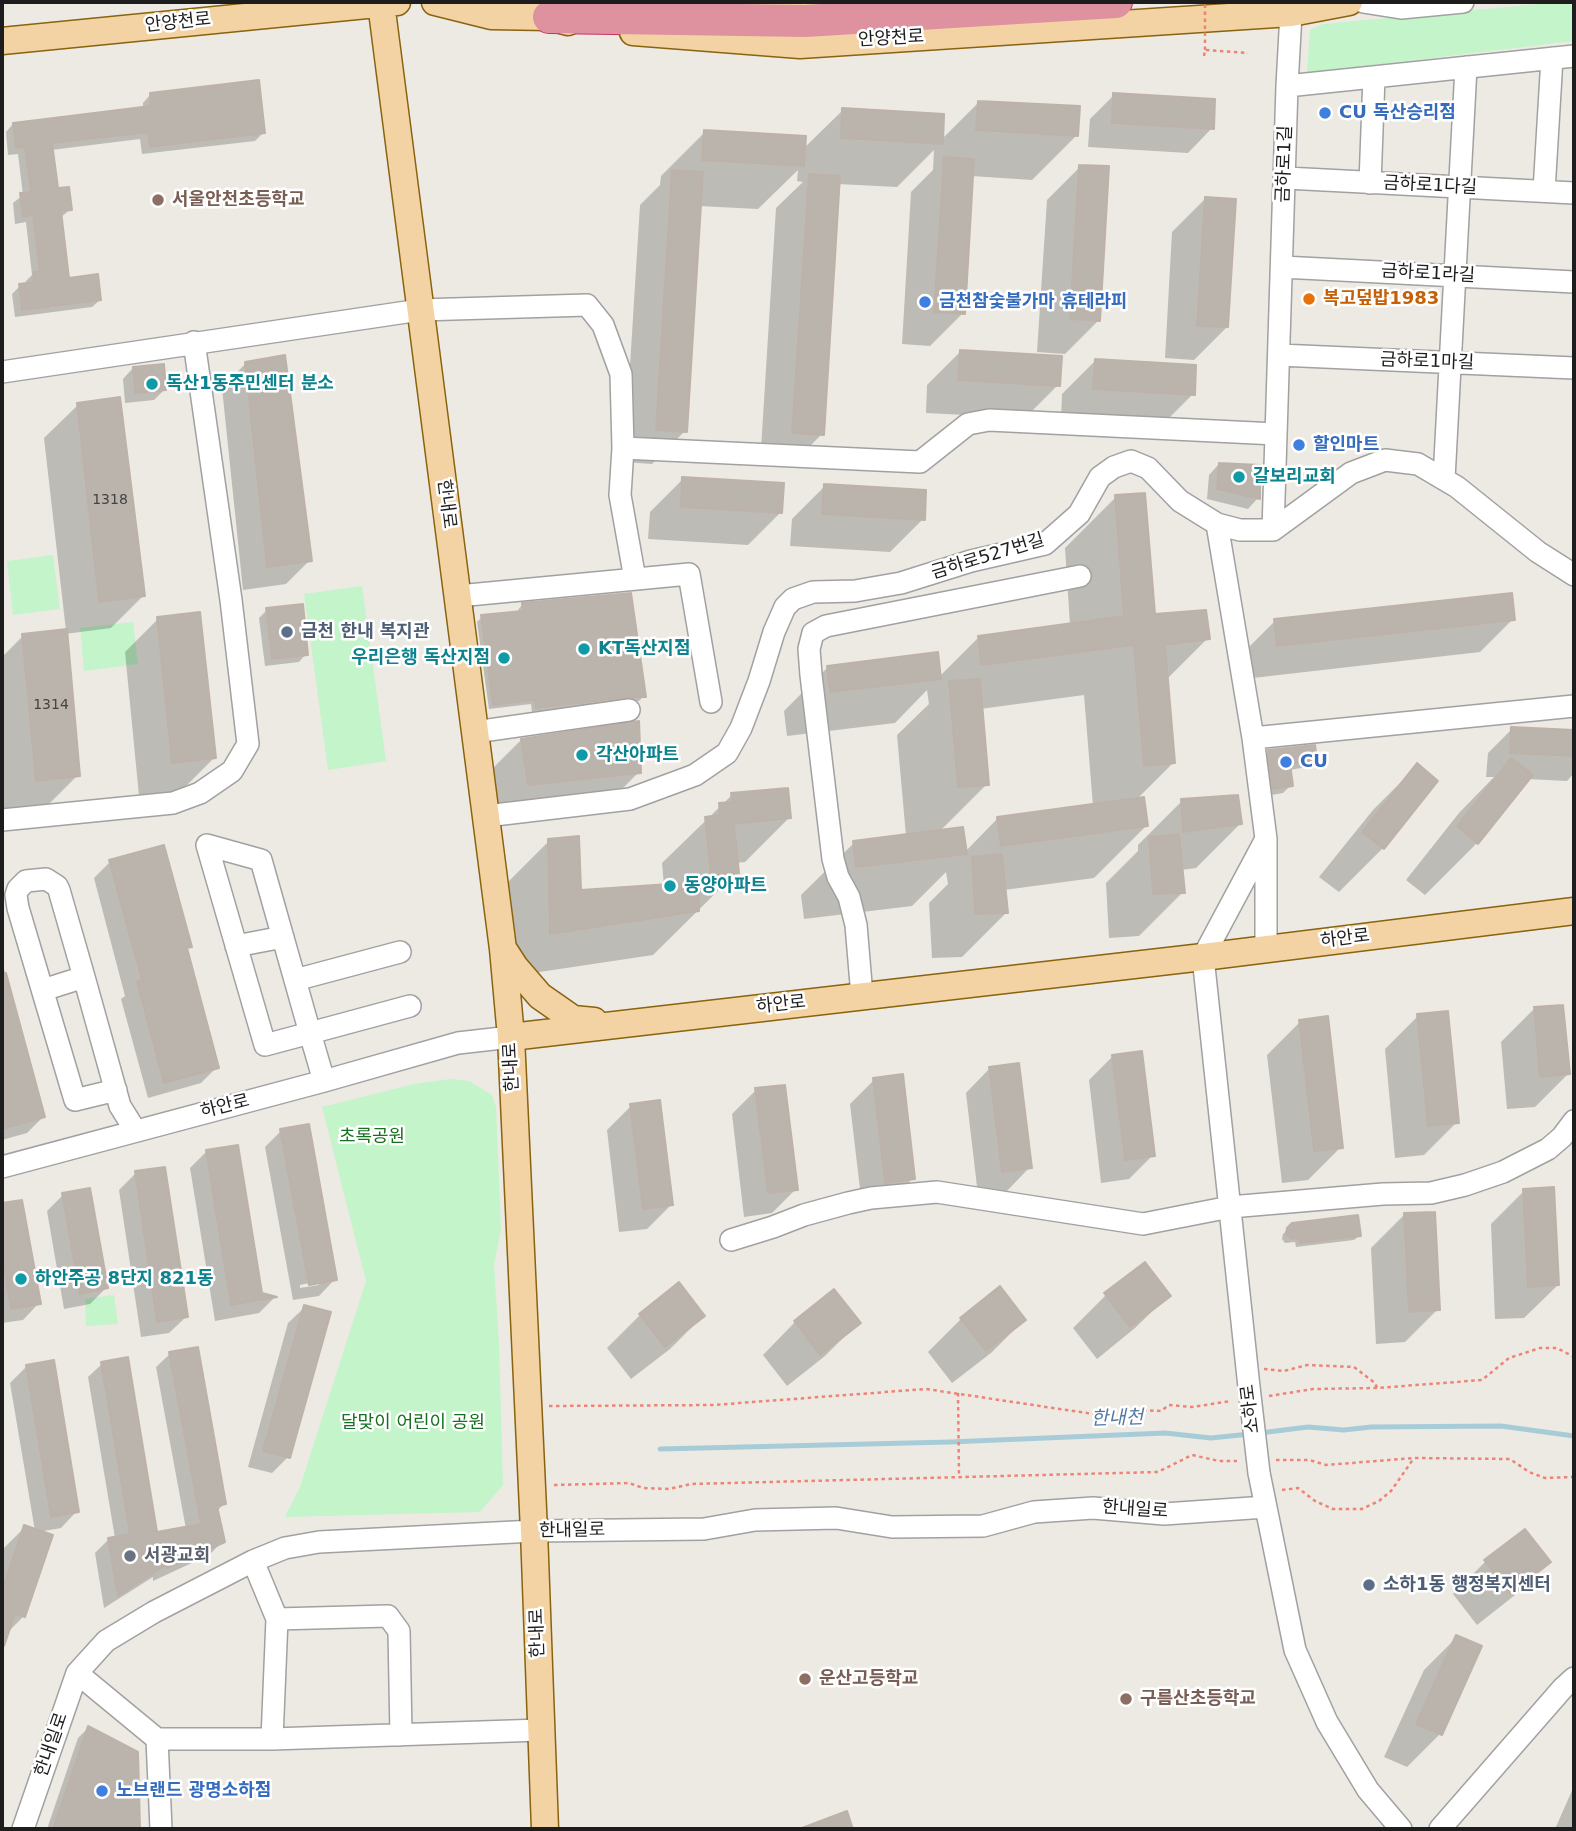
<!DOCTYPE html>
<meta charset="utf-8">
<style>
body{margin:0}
#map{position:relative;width:1576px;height:1831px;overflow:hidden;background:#edeae4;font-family:"DejaVu Sans",sans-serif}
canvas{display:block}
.frame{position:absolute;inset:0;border:4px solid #1d1d1d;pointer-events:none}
</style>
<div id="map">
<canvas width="1576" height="1831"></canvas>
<div class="frame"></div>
</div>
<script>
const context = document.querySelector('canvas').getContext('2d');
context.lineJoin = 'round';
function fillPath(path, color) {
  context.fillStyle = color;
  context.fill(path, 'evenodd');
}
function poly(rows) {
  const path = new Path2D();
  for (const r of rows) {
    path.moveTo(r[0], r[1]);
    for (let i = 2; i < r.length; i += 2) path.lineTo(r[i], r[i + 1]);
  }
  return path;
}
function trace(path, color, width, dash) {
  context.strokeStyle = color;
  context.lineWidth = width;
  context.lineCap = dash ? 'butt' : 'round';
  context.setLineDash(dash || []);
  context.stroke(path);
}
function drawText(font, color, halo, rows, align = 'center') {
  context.font = font + ' "DejaVu Sans","Noto Sans KR",sans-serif';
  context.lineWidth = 5;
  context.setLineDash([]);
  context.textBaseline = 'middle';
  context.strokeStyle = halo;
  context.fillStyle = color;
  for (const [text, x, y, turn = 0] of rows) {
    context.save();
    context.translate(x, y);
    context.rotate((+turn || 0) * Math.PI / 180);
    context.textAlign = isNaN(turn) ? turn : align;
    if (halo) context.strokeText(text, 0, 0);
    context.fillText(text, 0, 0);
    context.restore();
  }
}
fillPath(poly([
 [1560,2,1574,2,1574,41,1307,73,1310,30,1323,24],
 [53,555,60,609,13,615,7,561],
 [362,586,386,761,328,770,304,594],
 [133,622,138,664,84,671,80,628],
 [450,1079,469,1081,492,1095,496,1107,501,1230,494,1264,499,1343,503,1485,480,1512,285,1517,300,1487,366,1281,322,1107,414,1084],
 [114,1295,118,1324,86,1326,85,1299]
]), '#c4f4c9');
fillPath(poly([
 [150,95,263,133,255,141,142,154,140,139,51,150,56,190,71,209,60,218,67,280,100,300,92,307,15,317,12,294,20,286,26,285,26,281,32,275,26,222,15,224,13,203,23,195,18,154,8,155,6,132,13,124,143,108,143,103],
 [1114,95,1212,128,1188,153,1088,147,1090,119],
 [979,102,1076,136,1032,180,971,176,963,313,930,346,902,344,911,192,933,170,934,150,897,187,838,184,822,434,789,467,760,465,776,208,803,182,797,181,798,170,758,209,699,206,685,431,652,464,624,462,640,205,660,185,661,176,705,132,803,149,843,110,941,140],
 [1080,167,1098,321,1065,354,1037,352,1047,200],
 [1205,199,1227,327,1194,360,1165,358,1172,232],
 [960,352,1058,385,1025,418,926,413,927,385],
 [1095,361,1193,394,1160,427,1061,421,1062,394],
 [246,363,310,560,286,584,243,590,222,388],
 [133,368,165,389,154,400,125,403,123,379],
 [78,405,144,595,111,628,65,634,78,775,45,808,3,813,2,657,23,636,66,631,44,438],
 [1219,464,1258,498,1248,509,1207,499,1209,475],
 [683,479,781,512,748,545,648,539,650,512],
 [825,486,923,519,890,552,790,546,792,519],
 [1116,497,1153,616,1208,638,1166,680,1173,763,1136,800,1146,826,1094,878,1004,890,1006,913,962,957,932,958,929,903,948,884,946,872,912,906,804,919,801,895,854,843,906,836,897,735,929,704,927,690,895,723,787,736,784,711,828,667,939,677,978,638,1070,625,1065,548],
 [1084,695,1093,806,998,818,965,852,939,832,987,784,980,709],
 [522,605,644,696,639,701,621,701,532,712,531,704,489,709,477,622,482,617,518,614,518,610],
 [267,610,306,654,299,662,265,666,259,618],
 [158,619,214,758,181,791,139,796,125,652],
 [1513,619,1480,652,1244,679,1242,654,1275,621],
 [1512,729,1574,732,1574,773,1567,781,1528,779,1477,843,1425,895,1406,880,1459,813,1494,777,1486,777,1488,753],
 [521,740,639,772,606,805,495,817,488,773],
 [1269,751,1315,759,1307,767,1289,770,1291,785,1283,793,1265,796,1261,759],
 [1417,766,1436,781,1383,848,1339,892,1319,877,1373,810],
 [732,795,789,818,745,862,736,863,737,872,653,955,506,977,505,885,549,841,579,892,664,886,662,863],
 [1182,801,1240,824,1196,868,1181,870,1183,892,1139,936,1109,938,1106,883,1138,851,1138,845],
 [110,862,190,946,186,950,217,1067,201,1083,148,1098,121,999,125,996,94,878],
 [2,961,43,1117,27,1133,2,1140],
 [1534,1009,1568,1074,1535,1107,1507,1109,1501,1042],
 [1418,1016,1457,1122,1424,1155,1395,1158,1385,1049],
 [1300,1022,1341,1147,1308,1180,1282,1183,1267,1055],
 [1113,1056,1153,1155,1129,1179,1101,1183,1089,1080],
 [990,1068,1030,1167,1006,1192,978,1195,966,1093],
 [874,1080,913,1178,889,1203,862,1206,850,1104],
 [756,1090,796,1189,772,1213,744,1217,732,1114],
 [631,1106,671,1205,647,1229,619,1232,607,1130],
 [281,1131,335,1279,319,1296,293,1300,265,1147],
 [319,1281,319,1285,300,1288,300,1285],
 [206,1152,261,1294,274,1298,259,1313,215,1321,190,1168],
 [136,1173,186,1317,169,1333,141,1337,119,1190],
 [1524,1191,1558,1285,1524,1318,1495,1319,1491,1224],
 [63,1195,106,1288,90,1304,64,1309,47,1211],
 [21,1202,39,1303,23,1320,2,1323,2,1205],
 [1404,1215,1438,1309,1405,1342,1376,1344,1371,1248],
 [1293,1225,1359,1236,1354,1240,1296,1247,1295,1242,1285,1243,1282,1239,1283,1234],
 [1106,1295,1168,1296,1135,1328,1097,1359,1073,1328],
 [305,1307,288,1457,272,1473,248,1467,288,1323],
 [640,1315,703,1316,670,1349,631,1379,607,1348],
 [961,1319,1024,1320,991,1353,952,1383,928,1352],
 [795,1322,858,1323,825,1356,787,1386,763,1355],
 [170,1354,225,1503,217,1511,223,1541,209,1555,153,1581,153,1577,104,1608,95,1553,108,1540,115,1538,88,1377,102,1364,155,1534,186,1529,156,1367],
 [26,1367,77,1511,61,1528,38,1532,24,1616,7,1633,2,1648,2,1550,25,1527,35,1531,10,1383],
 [1486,1561,1548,1562,1515,1595,1477,1625,1453,1594],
 [1457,1637,1440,1734,1407,1767,1384,1757,1424,1670],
 [88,1728,136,1753,139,1829,47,1829,78,1738],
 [1574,1786,1574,1829,1555,1829]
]), '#0003');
trace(poly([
 [1260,1433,1308,1427,1344,1430,1371,1427,1501,1426,1574,1436],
 [660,1449,950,1442,1165,1433,1211,1438,1250,1434]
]), '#a8ccd7', 5);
const building = poly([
 [259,80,265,133,150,147,148,132,52,143,58,188,69,187,72,210,61,211,69,278,98,274,101,300,22,310,19,284,34,282,33,272,40,271,33,215,23,217,20,193,31,192,25,147,16,148,13,123,151,106,150,93,259,80],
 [1113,93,1215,99,1214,129,1112,123,1113,93],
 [978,101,1080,106,1078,136,976,130,978,101],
 [842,108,944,114,943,144,841,138,842,108],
 [704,130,806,136,804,166,702,160,704,130],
 [944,157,974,159,965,314,934,312,944,157],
 [1079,165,1109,166,1100,321,1070,319,1079,165],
 [672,170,703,172,687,432,656,430,672,170],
 [809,174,840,176,824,435,792,433,809,174],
 [1205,197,1236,199,1228,327,1197,326,1205,197],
 [960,350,1062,356,1060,386,958,380,960,350],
 [285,355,312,561,267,567,245,362,285,355],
 [1095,359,1196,365,1195,395,1093,389,1095,359],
 [164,364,166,390,135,393,133,367,164,364],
 [120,397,145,596,99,602,77,403,120,397],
 [1219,463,1260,465,1260,499,1217,489,1219,463],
 [682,477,784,483,782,513,681,507,682,477],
 [824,484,926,490,925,520,822,514,824,484],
 [1145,493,1155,614,1206,610,1210,639,1165,645,1175,763,1144,766,1134,645,981,665,978,636,1124,616,1115,495,1145,493],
 [631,593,646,697,627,697,536,708,535,700,493,705,481,615,523,611,522,603,631,593],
 [1512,593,1515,620,1277,646,1274,619,1512,593],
 [303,604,308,655,272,659,266,608,303,604],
 [200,612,216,758,172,763,157,617,200,612],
 [67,629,80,776,36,781,22,634,67,629],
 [938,652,941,679,830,692,827,666,938,652],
 [980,679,989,785,958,787,949,681,980,679],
 [639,721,641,773,528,785,521,739,639,721],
 [1511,727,1574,730,1574,756,1510,753,1511,727],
 [1315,745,1317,760,1290,764,1293,786,1273,789,1268,750,1315,745],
 [1511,758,1533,775,1478,844,1457,826,1511,758],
 [1417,763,1438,781,1384,849,1362,832,1417,763],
 [788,788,791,818,734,824,739,873,711,876,705,817,720,815,719,803,732,802,731,793,788,788],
 [1238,795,1242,824,1183,832,1181,799,1238,795],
 [1144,797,1148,826,1001,846,997,817,1144,797],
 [963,827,967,854,856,867,853,841,963,827],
 [1179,834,1185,893,1153,894,1149,837,1179,834],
 [579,836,581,890,699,882,699,911,550,934,548,839,579,836],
 [164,845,192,947,187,948,219,1068,164,1083,137,982,142,980,109,860,164,845],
 [1002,854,1008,913,975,914,972,857,1002,854],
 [6,973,45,1117,2,1129,2,974,6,973],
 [1563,1005,1570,1074,1540,1077,1534,1007,1563,1005],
 [1448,1011,1459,1123,1428,1126,1417,1014,1448,1011],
 [1328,1016,1343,1148,1314,1151,1299,1020,1328,1016],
 [1142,1051,1155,1156,1125,1160,1112,1055,1142,1051],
 [1019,1063,1032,1168,1002,1172,989,1067,1019,1063],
 [903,1074,915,1179,885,1183,873,1078,903,1074],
 [785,1085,798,1190,768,1193,755,1088,785,1085],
 [660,1100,673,1205,643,1209,630,1104,660,1100],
 [309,1124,337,1280,309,1285,280,1129,309,1124],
 [238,1145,262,1293,277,1297,231,1305,206,1150,238,1145],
 [165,1167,188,1317,157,1322,135,1171,165,1167],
 [1554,1187,1559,1285,1528,1287,1523,1189,1554,1187],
 [90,1188,108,1288,80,1294,62,1193,90,1188],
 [22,1200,41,1304,11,1309,2,1253,2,1203,22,1200],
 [1435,1212,1440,1310,1409,1312,1404,1213,1435,1212],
 [1358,1215,1361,1236,1300,1243,1300,1238,1291,1239,1286,1234,1287,1228,1292,1223,1358,1215],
 [1145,1262,1171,1296,1130,1327,1104,1293,1145,1262],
 [679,1282,705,1316,665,1347,639,1314,679,1282],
 [1000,1286,1026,1320,986,1351,960,1318,1000,1286],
 [834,1289,861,1323,820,1355,794,1321,834,1289],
 [304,1305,331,1312,290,1458,263,1451,304,1305],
 [198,1347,226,1504,217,1506,225,1542,167,1568,166,1565,118,1596,108,1538,130,1534,101,1362,128,1357,157,1532,201,1524,169,1352,198,1347],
 [54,1360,79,1512,51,1517,26,1365,54,1360],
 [24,1525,53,1535,25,1617,15,1614,4,1646,2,1646,2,1585,4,1585,24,1525],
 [1525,1529,1551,1562,1510,1594,1484,1560,1525,1529],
 [1456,1635,1482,1646,1442,1735,1416,1724,1456,1635],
 [88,1726,138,1752,140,1829,53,1829,88,1726],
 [847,1811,853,1829,802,1829,802,1828,847,1811]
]);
fillPath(building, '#bab4ad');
trace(building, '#beb2a8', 2);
const minor = poly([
 [1363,2,1401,8,1463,2],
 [1287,86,1291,13],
 [1286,178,1574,193],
 [1370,183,1374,77],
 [1544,191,1552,58],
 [1282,267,1574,282],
 [1279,355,1574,368],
 [2,372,420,310,587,305,603,325,621,374,623,448,620,495,635,579],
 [623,448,920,462,968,424,989,420,1276,434],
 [1444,479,1466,67],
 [1217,524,1253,738,1266,839,1266,949],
 [1273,530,1287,86,1574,56],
 [458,596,689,574,711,702],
 [475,732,629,710],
 [1253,738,1574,706],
 [486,816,630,799,695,775,727,753,741,728,759,681,774,632,785,607,793,599,813,592,855,591,901,583,971,561,1045,544,1079,514,1100,477,1114,467,1131,461,1148,468,1180,501,1217,524,1240,530,1273,530,1351,473,1385,460,1418,464,1457,487,1538,552,1574,575],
 [2,820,173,803,200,793,232,771,248,744,231,600,194,342],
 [236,946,283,937],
 [295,980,400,952],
 [43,990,84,977],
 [862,996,856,925,849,897,838,877,833,859,811,675,809,649,813,633,826,626,1080,576],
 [324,1081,310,1033,261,860,207,845,265,1045,310,1033,410,1006],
 [116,1090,75,1100,18,908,16,895,18,889,26,881,46,879,57,886,59,890,84,977,120,1106,135,1130],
 [2,1167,324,1081,458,1043,511,1037],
 [731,1240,773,1227,804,1215,848,1203,871,1198,937,1192,1143,1224,1230,1207,1383,1194,1431,1193,1465,1185,1503,1172,1548,1149,1562,1137,1574,1121],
 [1249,1387,1203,957,1266,839],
 [1259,1473,1295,1650,1327,1722,1368,1790,1401,1829],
 [253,1561,277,1619,388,1616,399,1631,401,1735],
 [77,1673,157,1739],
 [272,1739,277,1619],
 [23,1829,77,1673,106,1641,154,1612,253,1561,285,1548,319,1542,534,1531,704,1529,755,1520,836,1518,892,1527,983,1526,1034,1512,1093,1508,1164,1514,1266,1507],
 [161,1829,157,1739,272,1739,541,1730],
 [1440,1829,1563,1688,1574,1678]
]);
const major = poly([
 [435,2,491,16,549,17,568,22],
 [752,2,818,7],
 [381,3,503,949,511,1037,534,1531,545,1829],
 [633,32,800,45,1291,13,1349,2],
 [2,41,397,2],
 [504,950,515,967,540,996,573,1019,594,1021],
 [511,1037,1203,957,1574,911]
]);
const highway = poly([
 [549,17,805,21,1116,2]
]);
trace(minor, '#a1a1a1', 24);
trace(major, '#89630d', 29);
trace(highway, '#c93463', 34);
trace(poly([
 [1204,56,1205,50,1248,53],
 [1264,1369,1284,1371,1307,1365,1354,1367,1375,1383,1377,1388],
 [958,1393,959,1476],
 [1269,1396,1313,1389,1377,1388,1482,1380,1509,1358,1540,1348,1557,1348,1574,1357],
 [549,1406,713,1405,926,1389,1100,1415,1110,1422,1122,1420,1137,1410,1161,1411,1169,1405,1192,1407,1231,1401],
 [1276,1460,1309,1460,1326,1465,1414,1458,1510,1459,1529,1472,1545,1478,1574,1477],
 [554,1485,629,1483,643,1488,669,1489,691,1484,1158,1472,1192,1455,1219,1461,1237,1461],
 [1282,1490,1298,1488,1315,1501,1333,1509,1362,1509,1379,1501,1391,1491,1414,1458]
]), '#ed8475', 2.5, [3.5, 3.5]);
trace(minor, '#fff', 21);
trace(major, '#f3d2a3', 26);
trace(highway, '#de929f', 32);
const minorBridge = poly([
 [1249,1387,1259,1473]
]);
trace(minorBridge, '#a1a1a1', 24, []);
trace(poly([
 [1205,50,1205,2]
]), '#ed8475', 2.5, [3.5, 3.5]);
trace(minorBridge, '#fff', 21);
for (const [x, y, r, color] of [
 [1325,113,7,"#3f7fe0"],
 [158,200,7,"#8d6e63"],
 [1309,299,7,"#e8710a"],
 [925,302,7,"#3f7fe0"],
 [152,384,7,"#0f9aa8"],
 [1299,445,7,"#3f7fe0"],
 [1239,477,7,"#0f9aa8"],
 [287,632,7,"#5c6f8a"],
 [584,649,7,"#0f9aa8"],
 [504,658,7,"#0f9aa8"],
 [582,755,7,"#0f9aa8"],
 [1286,762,7,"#3f7fe0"],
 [670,886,7,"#0f9aa8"],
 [21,1279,7,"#0f9aa8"],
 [130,1556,7,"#6b7280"],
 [1369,1585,7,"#5c6f8a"],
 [805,1679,7,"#8d6e63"],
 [1126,1699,7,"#8d6e63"],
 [102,1791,7,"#3f7fe0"]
]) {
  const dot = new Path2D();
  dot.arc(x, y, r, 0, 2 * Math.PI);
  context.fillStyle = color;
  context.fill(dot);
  trace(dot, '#fff', 2.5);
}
drawText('14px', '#444341', null, [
 ["1318",110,500],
 ["1314",51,705]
]);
drawText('18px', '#1d1d1d', '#fff', [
 ["안양천로",178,23,-6],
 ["안양천로",891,39,-3],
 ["금하로1길",1285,164,-88],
 ["금하로1다길",1430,186,3],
 ["금하로1라길",1428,274,3],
 ["금하로1마길",1427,362,2],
 ["한내로",446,504,83],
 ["금하로527번길",988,557,-17],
 ["하안로",1345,939,-7],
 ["하안로",781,1005,-6],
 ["한내로",512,1067,-93],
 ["하안로",225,1107,-14],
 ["소하로",1251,1409,-97],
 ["한내일로",1135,1510,4],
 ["한내일로",572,1531,-1],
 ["한내로",538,1633,-92],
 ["한내일로",52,1745,-71]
]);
drawText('bold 18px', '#366cbe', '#fff', [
 ["CU 독산승리점",1339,113],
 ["금천참숯불가마 휴테라피",939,302],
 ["할인마트",1313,445],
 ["CU",1300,762],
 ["노브랜드 광명소하점",116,1791]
], 'left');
drawText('bold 18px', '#785e54', '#fff', [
 ["서울안천초등학교",172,200],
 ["운산고등학교",819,1679],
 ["구름산초등학교",1140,1699]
], 'left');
drawText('bold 18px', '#c56008', '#fff', [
 ["복고덮밥1983",1323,299]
], 'left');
drawText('bold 18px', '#0d838f', '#fff', [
 ["독산1동주민센터 분소",166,384],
 ["갈보리교회",1253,477],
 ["KT독산지점",598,649],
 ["우리은행 독산지점",490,658,"right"],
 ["각산아파트",596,755],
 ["동양아파트",684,886],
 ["하안주공 8단지 821동",35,1279]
], 'left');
drawText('bold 18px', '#4e5e75', '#fff', [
 ["금천 한내 복지관",301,632],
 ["소하1동 행정복지센터",1383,1585]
], 'left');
drawText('18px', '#15711f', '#fff', [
 ["초록공원",372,1137],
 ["달맞이 어린이 공원",413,1423]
]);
drawText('bold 18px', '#5b616d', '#fff', [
 ["서광교회",144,1556]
], 'left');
drawText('italic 19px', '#5279a4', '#fff', [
 ["한내천",1117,1419,-2]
]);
</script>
